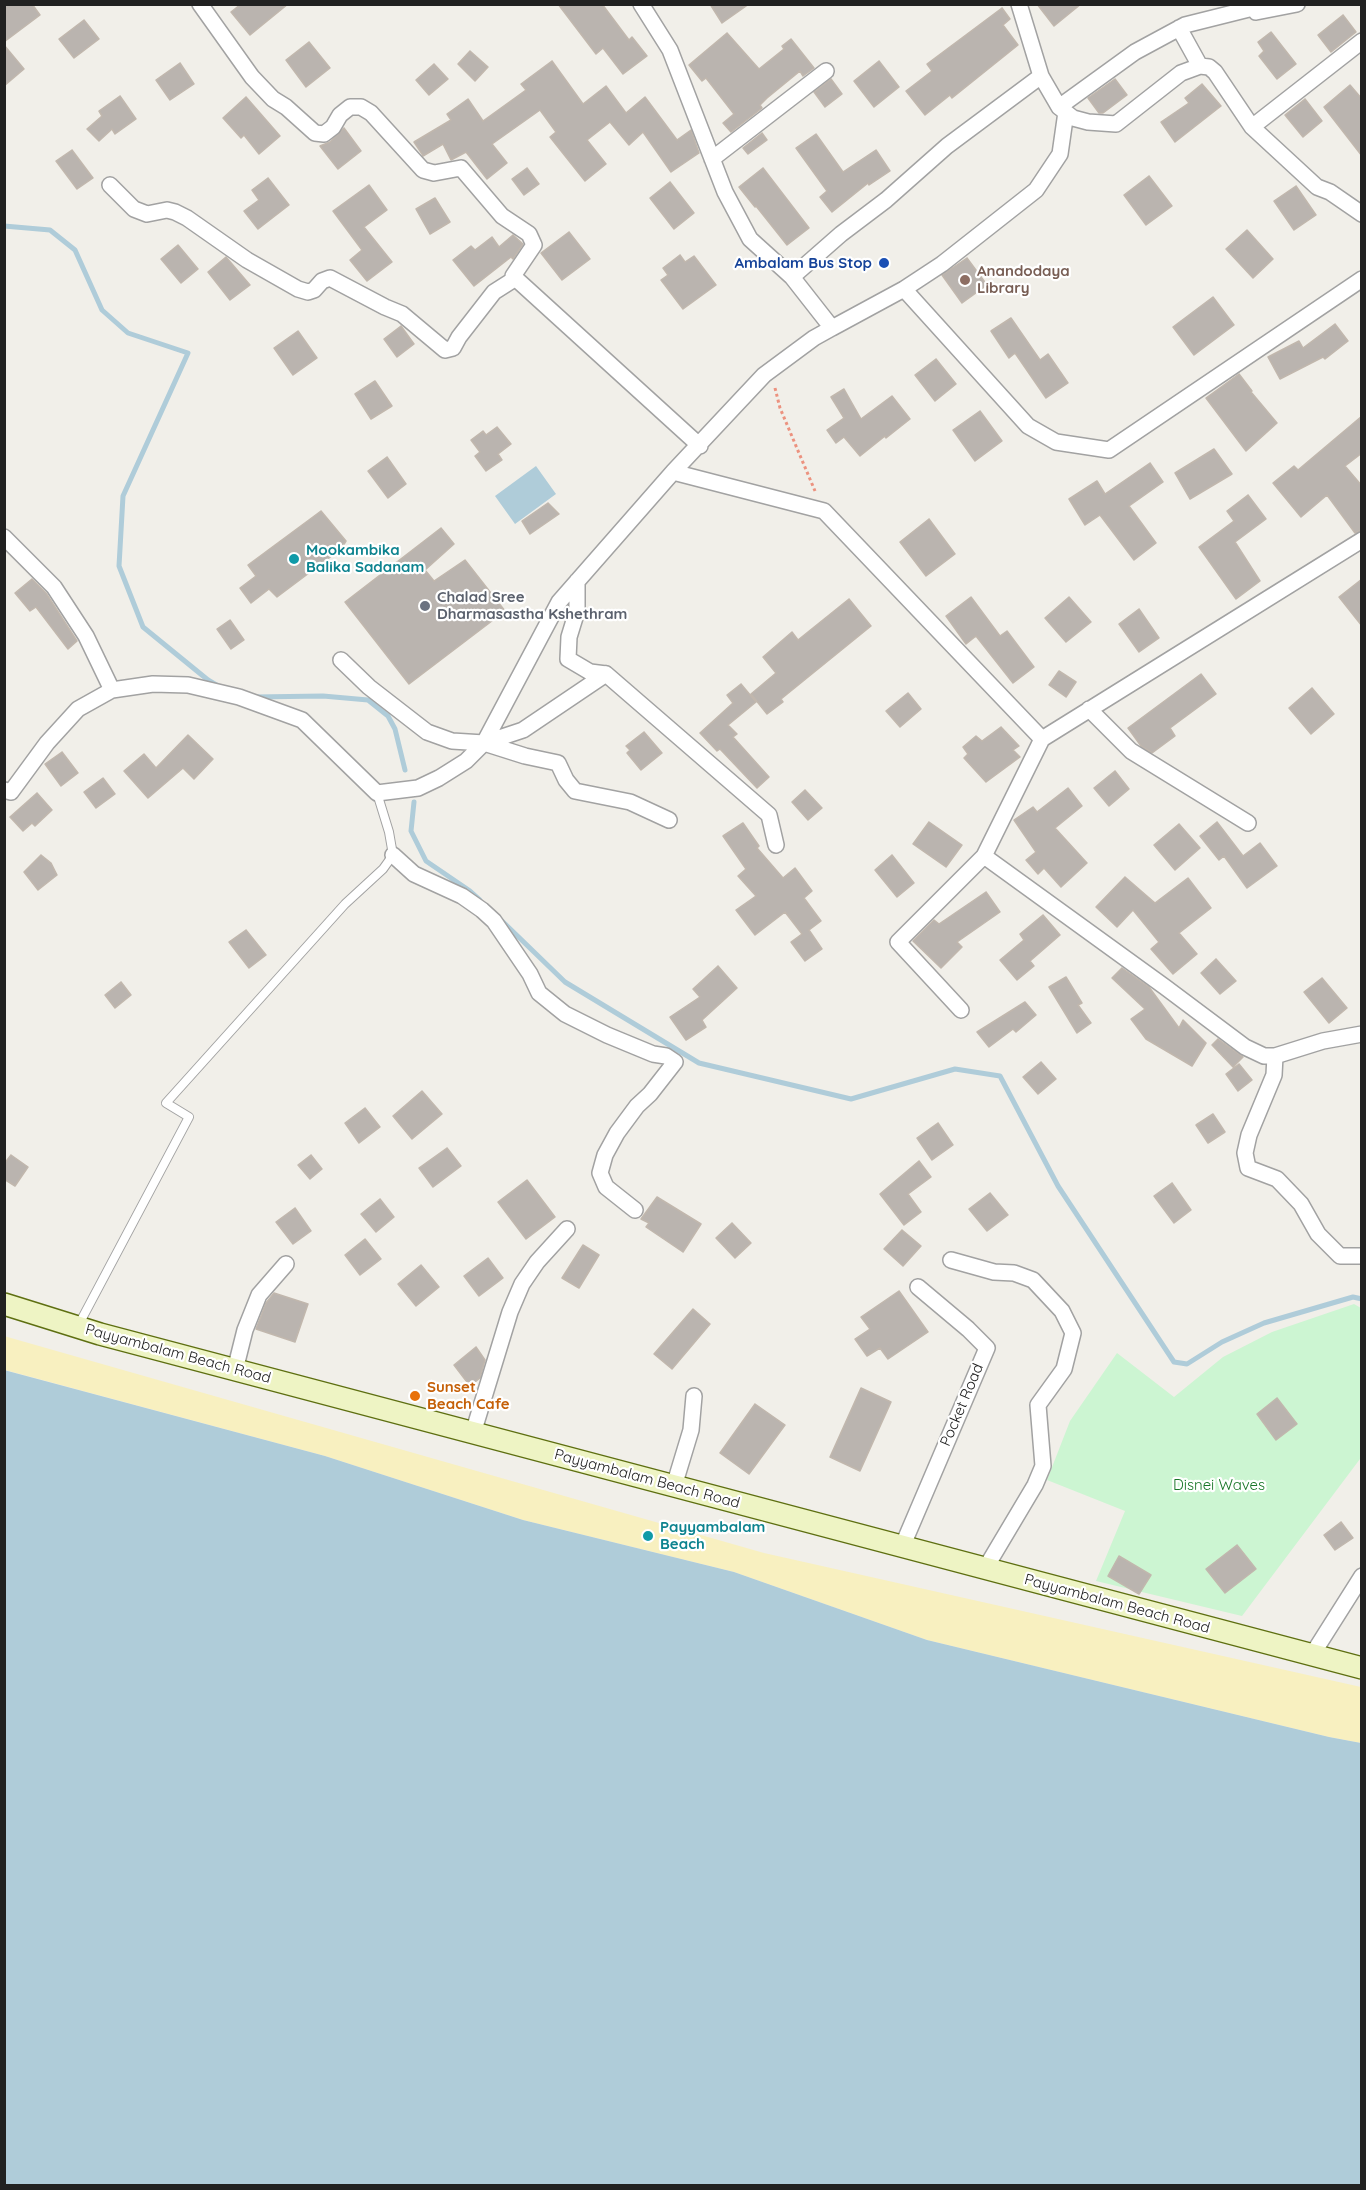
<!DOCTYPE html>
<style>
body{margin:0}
#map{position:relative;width:1366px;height:2190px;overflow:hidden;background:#f1efe9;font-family:Quicksand,sans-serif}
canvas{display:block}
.frame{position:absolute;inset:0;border:6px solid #212121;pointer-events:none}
</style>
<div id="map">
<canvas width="1366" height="2190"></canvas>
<div class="frame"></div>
</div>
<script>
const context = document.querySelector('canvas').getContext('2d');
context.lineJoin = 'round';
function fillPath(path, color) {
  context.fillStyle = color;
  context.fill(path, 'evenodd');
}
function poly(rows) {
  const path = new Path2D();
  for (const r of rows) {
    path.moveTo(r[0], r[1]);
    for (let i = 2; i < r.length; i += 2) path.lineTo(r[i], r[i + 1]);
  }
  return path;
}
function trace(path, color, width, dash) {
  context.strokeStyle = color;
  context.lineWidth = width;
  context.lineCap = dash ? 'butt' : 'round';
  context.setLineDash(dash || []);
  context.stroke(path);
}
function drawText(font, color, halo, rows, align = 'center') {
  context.font = font + ' Quicksand,sans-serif';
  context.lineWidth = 4.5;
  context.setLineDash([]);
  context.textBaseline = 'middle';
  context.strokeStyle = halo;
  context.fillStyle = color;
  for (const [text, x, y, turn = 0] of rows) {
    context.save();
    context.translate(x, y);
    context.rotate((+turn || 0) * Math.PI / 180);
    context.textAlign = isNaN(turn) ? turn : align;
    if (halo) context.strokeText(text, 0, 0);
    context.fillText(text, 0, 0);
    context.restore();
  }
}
fillPath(poly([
 [4,1336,764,1553,1361,1687,1361,1743,1329,1737,927,1640,734,1572,523,1520,325,1456,5,1370]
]), '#f8f0c0');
fillPath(poly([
 [1354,1304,1361,1308,1362,1454,1360,1459,1242,1616,1096,1581,1125,1511,1047,1480,1070,1421,1117,1353,1174,1397,1223,1357,1272,1332]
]), '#ccf5d2');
fillPath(poly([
 [536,466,556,494,515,524,495,496],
 [4,1370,325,1456,523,1520,734,1572,927,1640,1329,1737,1361,1743,1361,2185,5,2185]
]), '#afccd9');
trace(poly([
 [4,226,50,230,75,250,102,310,128,333,188,353,123,496,119,566,143,627,208,680,218,686],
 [255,697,323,696,368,700,388,716,395,729,405,770],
 [414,802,411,831,426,861,470,891,480,900],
 [502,921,565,982,699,1063,851,1099,955,1069,1000,1076,1058,1186,1174,1362,1187,1364,1222,1342,1264,1323,1353,1297,1362,1299]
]), '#afccd9', 5);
const building = poly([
 [4,4,32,4,40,15,4,42,4,4],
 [241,4,288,4,250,35,231,12,241,4],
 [558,4,602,4,629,40,632,37,647,56,623,74,603,48,596,54,558,4],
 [710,4,749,4,722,23,710,4],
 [1037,4,1081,4,1054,26,1037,4],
 [1002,8,1010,19,1003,25,1018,45,952,98,950,95,925,115,906,91,932,71,927,64,1002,8],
 [1343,15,1356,32,1331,52,1318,35,1343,15],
 [84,20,99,39,74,58,59,39,84,20],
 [1271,32,1296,64,1277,79,1259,56,1264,51,1258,42,1271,32],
 [727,33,759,69,784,49,782,46,791,39,814,68,803,76,800,71,767,98,760,105,762,108,731,132,723,123,734,114,706,78,702,81,689,65,727,33],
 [309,42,330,68,306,87,286,60,309,42],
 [4,45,24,69,4,86,4,45],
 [470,51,488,67,475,81,458,64,470,51],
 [552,61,583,104,606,86,626,113,645,97,677,140,691,130,699,153,671,172,643,132,629,145,610,122,587,140,606,164,585,181,550,137,556,132,540,110,492,144,507,163,487,179,466,152,451,160,443,144,423,156,422,154,414,142,451,120,447,114,468,99,483,121,526,90,521,84,552,61],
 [879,61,899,87,874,107,854,81,879,61],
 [180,63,194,84,170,100,156,80,180,63],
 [434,64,448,79,429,95,416,80,434,64],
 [831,79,842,94,825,107,814,92,831,79],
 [1115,79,1127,95,1103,113,1099,113,1088,98,1115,79],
 [1202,84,1221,106,1175,142,1161,122,1189,103,1185,98,1202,84],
 [1350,85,1362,99,1362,156,1324,107,1350,85],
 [120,96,136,119,115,134,112,129,99,141,87,129,102,116,99,111,120,96],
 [246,97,280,136,259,154,244,135,241,138,223,118,246,97],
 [1305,99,1322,121,1303,137,1285,115,1305,99],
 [344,128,361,151,338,169,320,146,330,142,344,128],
 [762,133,767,140,748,154,743,148,762,133],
 [816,134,843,172,876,150,890,171,869,185,868,183,832,212,820,197,827,191,796,148,816,134],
 [72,150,93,178,77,189,56,161,72,150],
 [527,168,539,184,524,195,512,179,527,168],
 [763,168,809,228,787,245,756,206,755,207,739,187,763,168],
 [1149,176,1172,206,1146,225,1124,195,1149,176],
 [268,178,289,205,258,229,244,211,259,200,252,190,268,178],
 [670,182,694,213,674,229,650,198,670,182],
 [369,185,387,210,364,227,392,262,367,281,350,260,362,250,333,211,369,185],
 [1296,186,1316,215,1294,230,1274,201,1296,186],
 [435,198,450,222,430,234,416,209,435,198],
 [1247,230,1273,259,1253,278,1226,249,1247,230],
 [569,232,590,259,562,280,541,253,569,232],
 [513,235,523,244,513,259,511,257,474,286,453,260,471,246,475,250,492,237,499,247,513,235],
 [178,245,198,269,181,283,161,259,178,245],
 [680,255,685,262,694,256,716,285,683,309,661,280,668,275,663,268,680,255],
 [226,257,250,285,230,300,208,272,226,257],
 [967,258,987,285,962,303,942,275,967,258],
 [1213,297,1234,325,1194,355,1173,327,1213,297],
 [1011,318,1040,360,1048,354,1068,383,1046,398,1015,353,1009,358,991,331,1011,318],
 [1335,324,1348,341,1325,359,1323,357,1280,379,1268,357,1299,341,1303,348,1335,324],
 [401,326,414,344,397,357,384,339,401,326],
 [298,331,317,358,293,375,274,348,298,331],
 [936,359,956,384,935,401,915,375,936,359],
 [1239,374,1252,391,1251,392,1277,423,1246,451,1206,398,1239,374],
 [375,381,392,406,371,419,355,394,375,381],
 [844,389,861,419,892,396,910,419,886,438,885,436,860,456,844,437,836,443,827,430,844,418,831,397,844,389],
 [980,411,1002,441,975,461,953,430,980,411],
 [1362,416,1362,453,1345,466,1362,486,1362,530,1355,533,1327,495,1301,517,1273,483,1294,466,1298,470,1362,416],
 [497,427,511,444,498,454,502,460,486,471,475,456,480,452,471,440,483,431,486,435,497,427],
 [1214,449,1232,474,1190,499,1175,473,1214,449],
 [387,457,406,484,388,498,368,471,387,457],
 [1150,463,1163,482,1129,506,1156,543,1134,560,1100,515,1085,525,1069,499,1097,481,1105,494,1150,463],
 [1248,495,1266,519,1235,542,1260,581,1236,599,1199,547,1234,521,1227,511,1248,495],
 [548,503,559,514,530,534,522,521,548,503],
 [321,511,346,541,341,549,277,597,269,589,251,603,240,588,256,576,248,565,321,511],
 [929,519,955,554,926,576,900,542,929,519],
 [441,528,454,544,425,570,434,581,465,560,505,611,409,684,345,602,441,528],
 [32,579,46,593,77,641,68,649,36,607,30,611,15,593,32,579],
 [1362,579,1362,626,1339,597,1362,579],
 [971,597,1000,636,1007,631,1034,667,1013,683,976,636,966,644,946,616,971,597],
 [1069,597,1091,622,1066,642,1045,618,1069,597],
 [849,599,871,626,781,699,783,702,767,714,751,694,776,673,763,657,792,632,798,640,849,599],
 [1139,609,1159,638,1139,652,1119,624,1139,609],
 [230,620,244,640,231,649,217,629,230,620],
 [1059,671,1076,682,1066,697,1049,685,1059,671],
 [1201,674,1216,694,1170,728,1175,736,1152,753,1141,746,1128,728,1201,674],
 [741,684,756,702,728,725,737,734,733,737,769,777,757,788,720,749,717,751,700,733,733,703,727,695,741,684],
 [1312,688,1334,714,1311,734,1289,708,1312,688],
 [908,693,921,709,900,727,886,711,908,693],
 [1001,727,1019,746,1013,750,1020,757,986,782,964,758,968,754,963,747,976,736,982,741,1001,727],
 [644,732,662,753,641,770,627,753,630,750,626,746,644,732],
 [188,735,213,759,194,779,183,768,148,798,124,771,144,754,156,768,188,735],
 [62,752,78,773,61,786,45,764,62,752],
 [1115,771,1129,789,1109,806,1094,788,1115,771],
 [103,778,115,794,96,808,84,792,103,778],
 [1068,788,1082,806,1055,828,1087,863,1061,887,1044,868,1038,874,1026,860,1036,852,1014,820,1033,807,1037,812,1068,788],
 [805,790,822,808,808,820,792,802,805,790],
 [37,793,52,810,35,826,32,823,23,831,10,817,37,793],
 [929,822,962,845,946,867,913,844,929,822],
 [1217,822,1243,856,1260,843,1277,866,1247,888,1224,856,1219,860,1200,836,1217,822],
 [743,823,759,846,757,848,783,878,795,868,812,891,804,898,821,921,809,930,822,949,805,961,791,942,802,934,785,912,755,935,736,910,756,896,738,876,746,869,723,836,743,823],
 [1179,824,1200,848,1175,870,1154,845,1179,824],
 [41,855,51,863,57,875,38,890,24,872,41,855],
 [892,855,914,883,897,897,875,870,892,855],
 [1125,877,1155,903,1188,878,1211,908,1179,933,1197,954,1173,974,1151,949,1159,942,1133,910,1117,927,1096,907,1125,877],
 [986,892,1000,912,957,942,962,947,941,968,913,941,934,920,939,924,986,892],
 [1043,915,1060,935,1030,961,1034,966,1017,980,1000,960,1024,940,1020,934,1043,915],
 [246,930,266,955,249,968,229,942,246,930],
 [1216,959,1236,981,1220,994,1201,973,1216,959],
 [718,966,737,988,702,1020,706,1027,686,1040,670,1017,700,997,693,989,718,966],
 [1122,968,1149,987,1179,1028,1183,1020,1206,1043,1192,1066,1146,1039,1131,1019,1145,1009,1112,978,1122,968],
 [1066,977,1082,1003,1078,1005,1091,1023,1077,1033,1049,987,1066,977],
 [1322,978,1347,1008,1329,1023,1304,992,1322,978],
 [121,982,131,995,115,1008,105,995,121,982],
 [1025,1002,1036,1015,1016,1032,1013,1029,989,1047,977,1032,1025,1002],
 [1218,1039,1243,1057,1233,1067,1212,1045,1218,1039],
 [1041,1062,1056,1079,1038,1094,1023,1077,1041,1062],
 [1239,1064,1252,1080,1238,1091,1226,1074,1239,1064],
 [422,1091,442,1114,412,1139,393,1116,422,1091],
 [365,1108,380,1127,359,1143,345,1123,365,1108],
 [1213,1114,1225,1132,1208,1143,1196,1125,1213,1114],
 [938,1123,953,1145,932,1160,917,1138,938,1123],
 [447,1148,461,1166,433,1187,419,1168,447,1148],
 [11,1155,28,1167,15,1186,4,1179,4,1164,11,1155],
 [311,1155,322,1169,310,1179,298,1165,311,1155],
 [919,1161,931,1177,908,1194,921,1212,904,1225,880,1194,919,1161],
 [527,1180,555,1217,526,1239,498,1202,527,1180],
 [1172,1183,1191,1210,1174,1223,1154,1196,1172,1183],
 [990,1193,1008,1215,987,1231,969,1209,990,1193],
 [657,1197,701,1224,683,1252,646,1227,649,1223,641,1219,657,1197],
 [380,1199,394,1217,376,1232,361,1214,380,1199],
 [295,1208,311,1231,293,1244,276,1222,295,1208],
 [732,1223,751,1243,735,1258,716,1238,732,1223],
 [902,1230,921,1246,903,1266,884,1249,902,1230],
 [365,1239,381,1259,360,1275,345,1255,365,1239],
 [583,1245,599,1255,579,1288,562,1278,583,1245],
 [488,1258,503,1278,479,1296,464,1276,488,1258],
 [421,1265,439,1287,416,1306,398,1284,421,1265],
 [899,1291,928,1332,888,1359,880,1348,867,1356,855,1339,870,1329,861,1317,899,1291],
 [274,1293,308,1304,295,1342,256,1329,266,1303,274,1293],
 [693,1309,710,1324,672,1369,654,1354,693,1309],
 [476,1347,485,1360,480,1378,470,1386,454,1365,476,1347],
 [861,1388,891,1402,860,1471,830,1457,861,1388],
 [1277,1398,1297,1424,1276,1440,1257,1414,1277,1398],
 [755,1404,785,1425,749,1474,720,1453,755,1404],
 [1341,1522,1353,1538,1335,1550,1324,1535,1341,1522],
 [1237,1545,1256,1569,1225,1593,1206,1569,1237,1545],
 [1119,1556,1151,1575,1139,1594,1108,1576,1119,1556]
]);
fillPath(building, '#bab4af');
trace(building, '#c1b7ad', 1.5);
const lane = poly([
 [78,1326,189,1117,166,1103,345,904,383,869,393,855,389,832,377,793]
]);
const street = poly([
 [200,4,252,77,273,99,286,107,315,133,324,134,333,127,340,115,350,107,361,107,371,113,423,170,434,173,461,168,502,216,529,234,534,245,513,276,700,446],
 [641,4,670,50,725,192,750,239,792,277,841,234,886,200,947,146,1041,76],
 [1019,4,1041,76,1059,107,1073,118,1088,122,1116,124,1181,73,1200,66,1209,67,1215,72,1252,127,1317,187,1330,192,1362,214],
 [1252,4,1256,12,1297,4],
 [1179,28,1200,66],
 [1059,107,1135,52,1185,25,1253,8],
 [1252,127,1362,41],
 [712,159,826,71],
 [110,185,134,209,147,214,167,210,175,212,187,218,247,260,298,289,308,292,314,290,322,281,330,278,385,307,402,314,445,350,453,348,459,337,494,292,516,278],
 [904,289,1028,426,1056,442,1109,450,1362,279],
 [832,328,904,289,942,264,1036,190,1060,154,1066,112],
 [673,472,764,375,814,338,832,328,792,277],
 [4,537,54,587,86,636,112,690],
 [577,581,577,611,569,637,568,659,590,672,606,674],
 [341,660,369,687,427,732,452,741,484,743,525,756,558,763,566,780,575,791,630,802,669,820],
 [1089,709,1131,751,1248,823],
 [1042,739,1362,540],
 [484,743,523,730,606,674,769,815,776,845],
 [4,790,11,792,47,743,78,709,112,690,153,684,188,685,239,697,302,720,377,793,418,788,439,778,466,761,484,743,559,602,673,472,824,511,1042,739,984,856,1165,987,1245,1047,1264,1056,1275,1056,1323,1041,1362,1034],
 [393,855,414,874,462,896,482,910,494,921,530,974,539,993,565,1014,607,1035,653,1054,666,1056,675,1062,650,1094,637,1106,617,1133,605,1155,600,1173,606,1187,635,1210],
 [961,1010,898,942,984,856],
 [1275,1056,1274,1075,1249,1135,1245,1153,1248,1168,1277,1179,1301,1204,1318,1234,1340,1256,1362,1256],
 [951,1260,994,1272,1014,1273,1033,1280,1062,1311,1073,1333,1064,1369,1038,1405,1043,1466,1035,1485,985,1569],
 [235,1370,245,1330,259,1295,286,1264],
 [473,1433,510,1312,522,1284,537,1262,567,1229],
 [674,1486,691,1430,694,1396],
 [902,1547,987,1348,968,1329,918,1287],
 [1312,1655,1362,1576]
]);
const secondary = poly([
 [4,1304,100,1334,1362,1668]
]);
trace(lane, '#a2a2a2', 10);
trace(street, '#a2a2a2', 18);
trace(secondary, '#5e6f11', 24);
trace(poly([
 [775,388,780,408,815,491]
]), '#ec927f', 3, [3, 3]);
trace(lane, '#fff', 8);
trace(street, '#fff', 15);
trace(secondary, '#eef4c4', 21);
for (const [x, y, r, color] of [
 [884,263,6,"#1a4fb4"],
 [965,280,6,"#8d6e63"],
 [294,559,6,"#0f9aa8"],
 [425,606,6,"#6b7280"],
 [415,1396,6,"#e8710a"],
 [648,1536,6,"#0f9aa8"]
]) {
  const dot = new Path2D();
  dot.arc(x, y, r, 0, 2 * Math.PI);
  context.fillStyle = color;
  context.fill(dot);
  trace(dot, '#fff', 2);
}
drawText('bold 15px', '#164399', '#fff', [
 ["Ambalam Bus Stop",872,263]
], 'right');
drawText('bold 15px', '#785e54', '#fff', [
 ["Anandodaya",977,271],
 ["Library",977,288]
], 'left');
drawText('bold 15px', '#0d838f', '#fff', [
 ["Mookambika",306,550],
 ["Balika Sadanam",306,567],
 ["Payyambalam",660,1527],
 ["Beach",660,1544]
], 'left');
drawText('bold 15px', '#5b616d', '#fff', [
 ["Chalad Sree",437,597],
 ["Dharmasastha Kshethram",437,614]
], 'left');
drawText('15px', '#212121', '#fff', [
 ["Payyambalam Beach Road",178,1354,15],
 ["Pocket Road",962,1405,-67],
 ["Payyambalam Beach Road",647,1479,15],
 ["Payyambalam Beach Road",1117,1604,15]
]);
drawText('bold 15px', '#c56008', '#fff', [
 ["Sunset",427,1387],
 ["Beach Cafe",427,1404]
], 'left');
drawText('15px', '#187627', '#fff', [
 ["Disnei Waves",1219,1485]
]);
</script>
